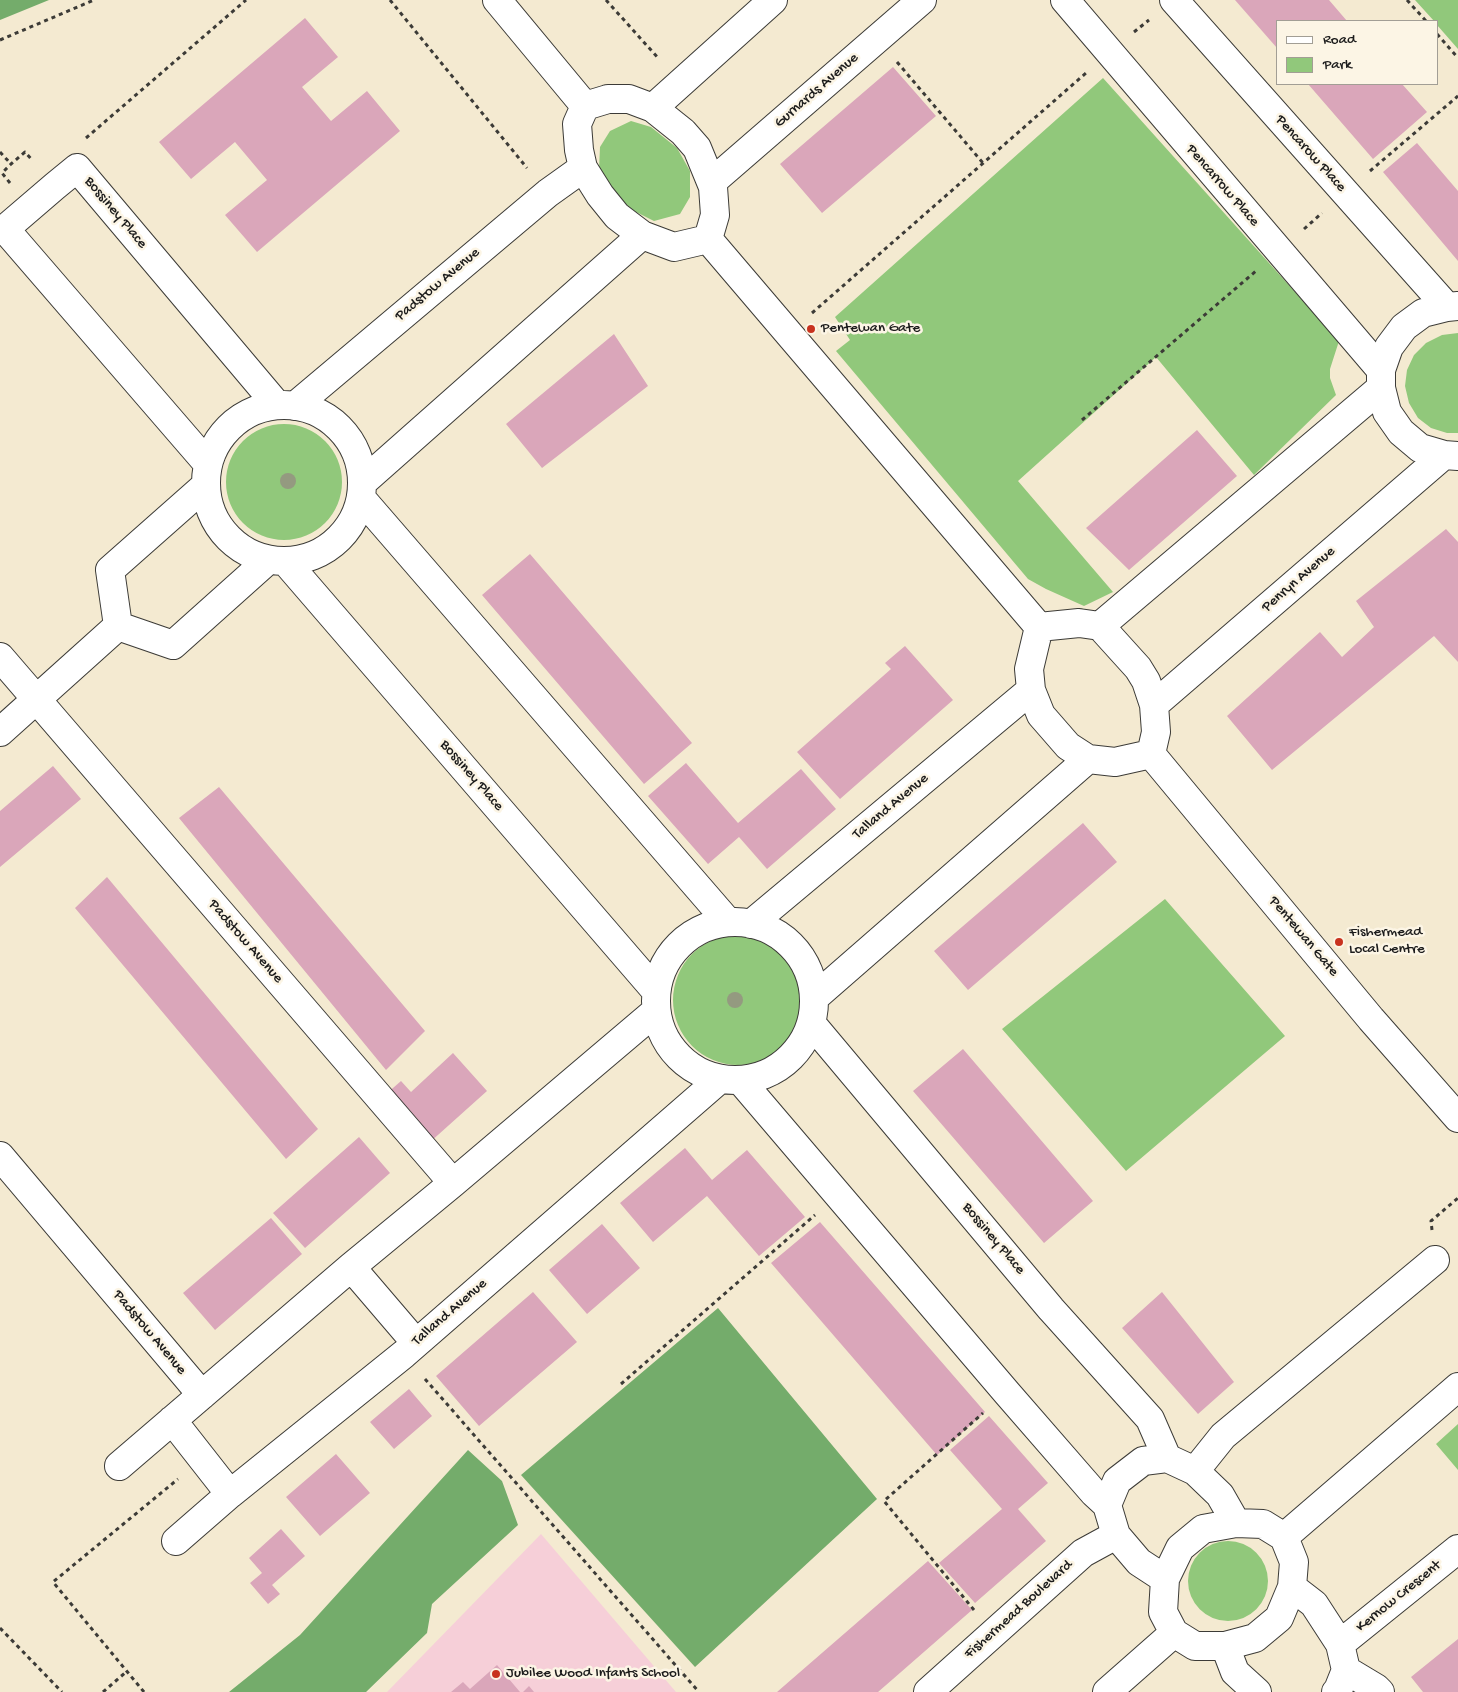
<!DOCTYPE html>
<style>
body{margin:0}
#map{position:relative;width:1458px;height:1692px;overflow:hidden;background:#f4ead1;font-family:"Gochi Hand",sans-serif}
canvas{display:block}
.legend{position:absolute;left:1276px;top:20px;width:162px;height:65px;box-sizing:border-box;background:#fcf5e5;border:1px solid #a29e95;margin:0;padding:6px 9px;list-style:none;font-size:15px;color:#1c1c1c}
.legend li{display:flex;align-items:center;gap:10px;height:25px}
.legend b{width:25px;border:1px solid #a29e95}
</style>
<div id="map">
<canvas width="1458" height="1692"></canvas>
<ul class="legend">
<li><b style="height:6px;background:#fff"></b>Road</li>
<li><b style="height:14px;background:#91c87b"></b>Park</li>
</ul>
</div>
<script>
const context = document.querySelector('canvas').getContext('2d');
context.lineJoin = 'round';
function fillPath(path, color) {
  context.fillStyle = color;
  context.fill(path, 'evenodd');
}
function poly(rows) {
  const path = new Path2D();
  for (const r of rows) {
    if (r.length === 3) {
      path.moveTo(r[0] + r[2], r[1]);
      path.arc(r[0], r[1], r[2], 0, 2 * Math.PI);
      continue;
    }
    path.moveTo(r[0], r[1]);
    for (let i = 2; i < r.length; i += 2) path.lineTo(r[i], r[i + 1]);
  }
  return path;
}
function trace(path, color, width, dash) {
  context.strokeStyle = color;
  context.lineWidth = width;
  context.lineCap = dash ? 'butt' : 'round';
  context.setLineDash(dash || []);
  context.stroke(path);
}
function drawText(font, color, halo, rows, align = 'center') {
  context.font = font + ' "Gochi Hand",sans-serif';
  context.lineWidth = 5;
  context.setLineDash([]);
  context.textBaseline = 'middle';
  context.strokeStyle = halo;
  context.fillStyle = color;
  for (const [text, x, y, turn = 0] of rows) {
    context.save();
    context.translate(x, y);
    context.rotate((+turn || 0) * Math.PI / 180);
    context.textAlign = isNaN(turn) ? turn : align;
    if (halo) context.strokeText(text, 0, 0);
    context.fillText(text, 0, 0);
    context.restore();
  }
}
fillPath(poly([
 [541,1534,676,1692,387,1692]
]), '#f6cfd8');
fillPath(poly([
 [1415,0,1458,0,1458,49,1437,25,1437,21,1434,21],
 [1103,78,1339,341,1330,369,1330,378,1336,395,1254,475,1156,357,1018,481,1113,592,1084,606,1046,589,1028,579,836,351,850,340,835,317],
 [631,121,651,127,677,148,690,171,690,197,680,214,654,221,632,210,615,193,599,170,600,147,610,131],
 [1458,333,1458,433,1447,433,1431,428,1418,418,1409,403,1405,386,1407,370,1414,355,1426,343,1442,335],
 [284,482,58],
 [1165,899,1285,1036,1126,1171,1002,1029],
 [738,1000,65],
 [1458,1424,1458,1470,1436,1444],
 [1228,1581,40]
]), '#91c87b');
fillPath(poly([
 [0,0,49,0,0,20],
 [718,1308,877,1499,695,1667,521,1475],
 [468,1450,502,1481,518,1525,432,1604,427,1633,366,1692,229,1692,300,1635]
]), '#74ac6b');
fillPath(poly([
 [1235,0,1329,0,1347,21,1277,21,1277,48],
 [305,18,338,57,302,87,331,121,367,91,400,131,257,252,225,215,267,180,235,142,191,179,159,142],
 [893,67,936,116,822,213,780,164],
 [1308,84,1402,84,1427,112,1373,159],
 [1417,143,1458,191,1458,261,1383,172],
 [614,334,648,386,542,468,506,424],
 [1197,430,1237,476,1129,570,1086,528],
 [1446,529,1458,542,1458,662,1434,636,1272,770,1227,716,1320,632,1342,657,1374,627,1356,601],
 [530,554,692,743,644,784,482,595],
 [905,646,953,700,840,799,797,752,891,669,885,663],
 [686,763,738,823,801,769,836,809,767,869,739,837,708,864,648,796],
 [53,766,81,799,0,867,0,811],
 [219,787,425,1031,386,1070,179,818],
 [1083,823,1117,862,968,990,934,951],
 [107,877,318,1129,286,1159,75,908],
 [963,1049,1093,1201,1044,1243,913,1091],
 [453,1053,487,1091,429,1143,385,1095,401,1081,411,1092],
 [359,1137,390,1173,305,1248,273,1213],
 [685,1148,712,1180,747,1150,805,1217,759,1256,707,1196,653,1242,620,1203],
 [271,1218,302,1254,215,1330,183,1293],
 [820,1222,985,1412,937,1455,771,1263],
 [602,1224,640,1268,587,1314,549,1270],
 [533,1292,577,1342,479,1426,436,1376],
 [1162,1292,1234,1382,1198,1414,1122,1328],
 [409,1389,432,1416,394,1449,370,1422],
 [989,1416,1048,1483,1018,1509,1046,1541,975,1603,939,1563,1002,1509,950,1450],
 [336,1454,370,1493,320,1536,286,1497],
 [281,1529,305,1556,272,1585,280,1594,268,1604,250,1583,262,1573,249,1558],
 [928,1561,972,1610,893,1679,878,1692,777,1692],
 [1458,1639,1458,1692,1423,1692,1411,1677],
 [497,1665,520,1692,451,1692,463,1682,470,1689],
 [529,1686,534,1692,523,1692]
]), '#daa6ba');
const minor = poly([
 [497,0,585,106],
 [1065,0,1381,370],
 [1174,0,1447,307],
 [608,99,629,99,653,108,683,132,697,148,713,187,715,215,708,239,674,247,642,235,617,216,600,195,583,168,579,150,577,124,585,106,608,99],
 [653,108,773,0],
 [712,182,922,0],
 [708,239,1039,627],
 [1458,306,1447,307,1423,313,1404,327,1389,347,1381,370,1381,388,1387,412,1401,432,1420,448,1444,455,1458,456],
 [284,483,78],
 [295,406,548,193,583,168],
 [208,464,5,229,55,186,77,168,277,405],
 [363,482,642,235],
 [361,498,728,922],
 [286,562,656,991],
 [1079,623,1100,626,1138,668,1146,681,1154,705,1156,732,1151,754,1115,762,1088,759,1068,746,1041,715,1031,690,1029,669,1039,627,1079,623],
 [118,626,173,645,268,560],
 [118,626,110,570,205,486],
 [1100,626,1381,388],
 [0,657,453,1183],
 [1154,705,1444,455],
 [0,732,118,626],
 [1151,754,1371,1019,1458,1118],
 [735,1001,79],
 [751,924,1031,690],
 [814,998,1088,759],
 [811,1023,1051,1309,1150,1419,1167,1458],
 [741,1081,1007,1393,1094,1493,1107,1505],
 [0,1156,202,1395],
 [351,1267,416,1343],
 [172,1420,230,1494],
 [119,1466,351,1267,453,1183,656,1011],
 [1195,1471,1223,1436,1435,1260],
 [1236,1523,1263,1524,1284,1537,1294,1562,1292,1587,1279,1618,1255,1638,1225,1646,1195,1646,1174,1633,1163,1612,1165,1579,1180,1548,1203,1529,1236,1523],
 [1284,1537,1458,1387],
 [176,1541,230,1494,404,1354,720,1079],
 [1165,1579,1139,1562,1116,1535,1107,1505,1117,1481,1143,1461,1167,1458,1195,1471,1220,1495,1236,1523],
 [1292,1587,1314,1604,1340,1644,1346,1670,1338,1690,1336,1692],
 [1340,1644,1458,1549],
 [1225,1646,1235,1672,1257,1692],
 [1346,1670,1376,1688,1380,1692],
 [928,1692,1083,1553,1116,1535],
 [1107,1692,1174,1633]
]);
trace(minor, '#3c3b37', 30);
trace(poly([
 [390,0,527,168],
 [606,0,659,59],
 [1407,0,1426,21],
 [1134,32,1149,20],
 [1437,34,1458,58],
 [0,40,94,0],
 [897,62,983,163],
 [86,138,246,0],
 [0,152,11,164],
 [1370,171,1458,96],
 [10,183,2,173,11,164,25,152,33,161],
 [1304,229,1322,213],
 [812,313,1086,73],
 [1082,420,1256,271],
 [1432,1230,1431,1221,1458,1198],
 [425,1379,699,1692],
 [621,1384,815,1215],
 [974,1610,884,1501,983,1413],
 [0,1628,62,1692],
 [103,1692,126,1672],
 [144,1692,53,1582,178,1479]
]), '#3c3b37', 3, [4, 4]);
trace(minor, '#fff', 28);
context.fillStyle = '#949a80';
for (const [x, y] of [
 [288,481],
 [735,1000]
]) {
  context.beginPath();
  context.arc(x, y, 8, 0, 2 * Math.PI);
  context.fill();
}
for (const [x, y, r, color] of [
 [811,329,5,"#c8321e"],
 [1339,942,5,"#c8321e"],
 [496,1674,5,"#c8321e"]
]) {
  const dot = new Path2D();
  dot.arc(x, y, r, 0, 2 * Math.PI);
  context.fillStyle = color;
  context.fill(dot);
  trace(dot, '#fcf5e5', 2);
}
drawText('15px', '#1c1c1c', '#fcf5e5', [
 ["Gurnards Avenue",817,91,-41],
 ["Pencarow Place",1310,154,48],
 ["Pencarrow Place",1222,186,49],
 ["Bossiney Place",115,213,50],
 ["Padstow Avenue",438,285,-40],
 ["Penryn Avenue",1299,580,-41],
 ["Bossiney Place",471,776,49],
 ["Talland Avenue",891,807,-40],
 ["Pentewan Gate",1303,937,50],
 ["Padstow Avenue",245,942,49],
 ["Bossiney Place",993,1239,50],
 ["Talland Avenue",450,1313,-41],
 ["Padstow Avenue",149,1333,50],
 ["Kernow Crescent",1399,1597,-39],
 ["Fishermead Boulevard",1019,1610,-42]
]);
drawText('15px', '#1c1c1c', '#fcf5e5', [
 ["Pentewan Gate",821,329],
 ["Fishermead",1349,933],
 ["Local Centre",1349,950],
 ["Jubilee Wood Infants School",506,1674]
], 'left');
</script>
